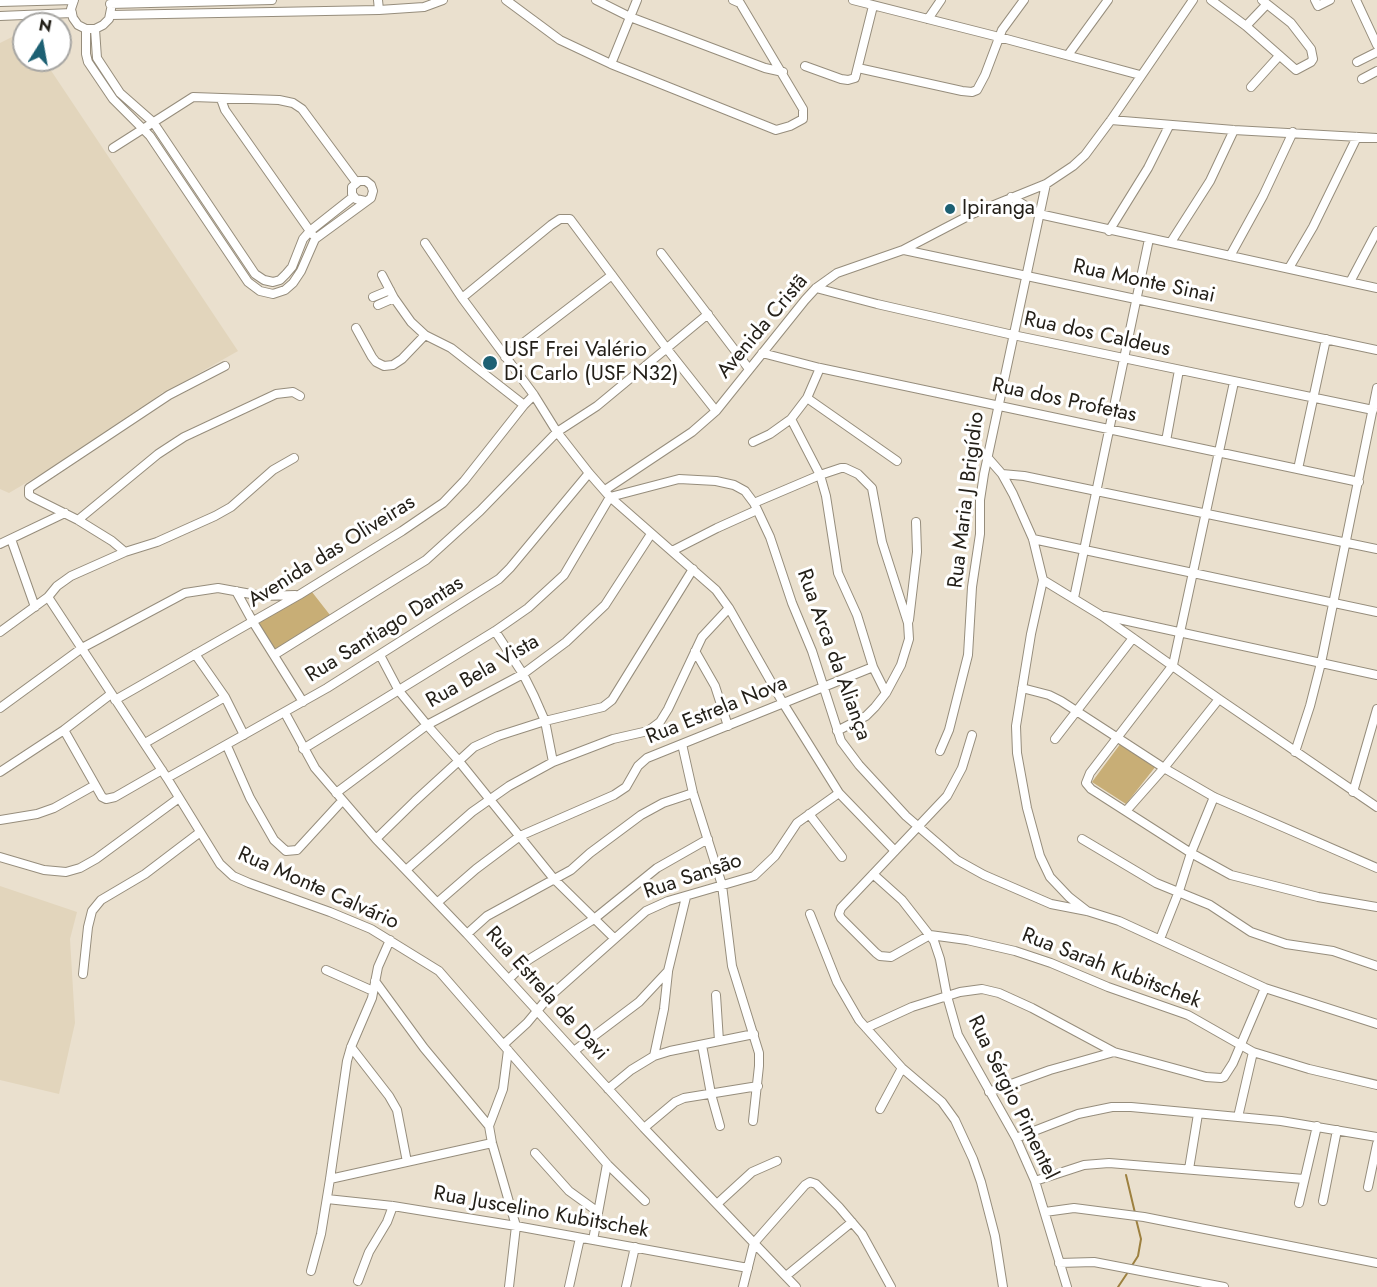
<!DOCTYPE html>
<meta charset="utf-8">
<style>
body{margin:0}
#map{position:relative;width:1377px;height:1287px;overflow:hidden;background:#eae0ce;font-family:Jost,sans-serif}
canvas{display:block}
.north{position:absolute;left:12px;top:12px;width:60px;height:60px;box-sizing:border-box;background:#fff;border:2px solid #a7a6a3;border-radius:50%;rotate:11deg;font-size:16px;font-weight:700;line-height:24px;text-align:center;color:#242019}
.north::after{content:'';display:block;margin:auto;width:21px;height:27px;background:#1d6073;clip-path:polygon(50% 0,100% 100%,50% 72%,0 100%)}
</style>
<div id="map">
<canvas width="1377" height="1287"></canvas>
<div class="north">N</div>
</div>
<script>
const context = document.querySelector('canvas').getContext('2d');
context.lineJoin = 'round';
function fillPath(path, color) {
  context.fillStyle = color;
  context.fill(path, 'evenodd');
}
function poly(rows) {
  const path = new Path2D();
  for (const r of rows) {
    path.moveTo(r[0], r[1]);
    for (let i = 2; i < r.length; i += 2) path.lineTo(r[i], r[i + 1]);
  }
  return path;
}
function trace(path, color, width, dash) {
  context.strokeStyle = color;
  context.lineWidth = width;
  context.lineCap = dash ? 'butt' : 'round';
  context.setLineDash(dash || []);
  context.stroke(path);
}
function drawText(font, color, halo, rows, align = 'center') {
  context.font = font + ' Jost,sans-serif';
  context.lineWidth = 6;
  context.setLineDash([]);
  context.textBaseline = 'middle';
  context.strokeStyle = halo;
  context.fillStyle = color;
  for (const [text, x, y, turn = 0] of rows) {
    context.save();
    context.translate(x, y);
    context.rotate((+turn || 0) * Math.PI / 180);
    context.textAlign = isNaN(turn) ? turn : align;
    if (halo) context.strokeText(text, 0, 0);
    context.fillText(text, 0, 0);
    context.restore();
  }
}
fillPath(poly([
 [24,31,24,60,44,60,238,351,164,393,163,392,112,432,9,493,0,489,0,43],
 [0,886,77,912,70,939,75,1023,59,1094,0,1080]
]), '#e2d5bc');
fillPath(poly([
 [312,592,330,615,275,650,258,623],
 [1121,743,1156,766,1126,804,1092,782]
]), '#c8ae76');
trace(poly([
 [1126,1175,1135,1213],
 [1131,1267,1138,1256,1141,1239,1136,1219],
 [1118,1287,1128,1272]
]), '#9d803f', 2);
const street = poly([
 [74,0,71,9,73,18,78,25,86,29,95,29,103,25,109,19,111,9],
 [378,0,379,10],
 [506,0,560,40,611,64,776,130,790,126,803,119,803,109,740,3,733,0],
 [596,0,630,17,765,68,783,72],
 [853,0,999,37,1140,75],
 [1211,0,1246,26,1296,70,1311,62,1313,59,1311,49,1291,23,1262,0],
 [1315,0,1318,6,1330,0],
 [1356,0,1377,45],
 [0,2,74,0],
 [110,4,272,0],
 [111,15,379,10,424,7,443,0],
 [0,16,72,13],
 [928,19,941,0],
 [1246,26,1267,4],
 [86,29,86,54,88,62,113,99,150,136,248,282,260,291,273,294,285,290,293,283,301,271,315,239,371,198,373,191,371,185,366,181,359,181,352,187,352,194,356,199,365,201],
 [95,29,97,58,120,93,153,122,255,274,264,280,273,282,280,280,286,274,292,267,303,239,310,231,353,197],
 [1068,55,1108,0],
 [1357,62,1377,52],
 [611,64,637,0],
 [805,66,841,79,848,80,855,78,873,6],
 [858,68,962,91,972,92,977,90,985,75,1002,30,1024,0],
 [1362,79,1377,71],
 [1251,87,1279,56],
 [221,99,225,110,312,234],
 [1111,120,1234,130,1377,138],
 [113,148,193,97,279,100,293,103,302,109,356,182],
 [1011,197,1039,214,1377,288],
 [1109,231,1148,168,1169,126],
 [1171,242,1210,181,1234,130],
 [425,243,462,298,534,395,557,432,589,473,610,497,716,590,729,608,783,703,839,793,895,851],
 [904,250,1377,350],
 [661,253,749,369],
 [1230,256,1263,196,1293,132],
 [1289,268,1313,227,1357,137],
 [382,275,394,298,411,322,425,335,451,348,524,405],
 [1350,282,1377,231],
 [816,288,877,304,1013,335,1373,410],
 [373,297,390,290],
 [462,298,551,225,560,219,570,219,667,349,716,411],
 [378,305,394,298],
 [356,328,372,357,376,362,384,366,393,365,402,359,425,335],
 [762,353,820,368,1359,482],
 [505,357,612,275],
 [1234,382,1173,665,1090,773,1086,783,1091,789,1191,853,1231,875,1318,897,1377,907],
 [807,398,897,461],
 [791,419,820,475,826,496,838,573,857,615,873,667,886,693],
 [1166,441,1179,370],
 [753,442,770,434,791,419,807,398,820,368],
 [988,458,1002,474,1013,494,1033,539,1043,580,1031,634,1016,726,1017,753,1027,808,1040,856,1050,877,1069,897,1087,911],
 [1298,469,1326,339],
 [1002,474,1024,476,1377,549],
 [605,490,692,432,716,411,805,300,816,288,837,273,903,250,972,214,1046,184,1073,166,1085,155,1111,120,1193,0],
 [610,497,679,479,716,481,734,485,745,491,754,503,770,537,792,603,812,651,841,741,859,765,906,816,957,860,984,875,1051,904,1087,911,1119,921,1265,988,1377,1024],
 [754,503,820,475,841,468,845,468,858,474,872,488,882,542,908,623,909,639,901,665,886,693,875,707,866,716,837,731],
 [78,520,158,454,184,437,276,394,293,392,300,396],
 [11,539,35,607],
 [1033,539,1377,612],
 [0,544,65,513],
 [672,551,717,528,757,510],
 [125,552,112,541,78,520,32,497,29,495,29,488,169,395,225,366],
 [1043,580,1102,616,1219,699,1377,807],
 [236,591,253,622,303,702],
 [48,597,167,778,220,864,233,876,249,883,330,912,371,929,439,971,607,1164,645,1201],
 [1074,598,1149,239],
 [1105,616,1377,675],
 [909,620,917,552,916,522],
 [495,631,523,674,534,696,545,721,553,762],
 [0,632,48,597,57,586,71,576,125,552,157,542,215,516,231,507,273,470,294,458],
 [695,651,715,686,728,726],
 [195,654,225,697,244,735],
 [274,655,426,560,480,511,557,432,597,406,708,314],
 [380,655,399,691,427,725,458,760,554,879,614,938],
 [1022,688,1049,695,1061,701,1164,768,1214,797,1377,868],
 [115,700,299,595,402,531,443,503,464,481,524,405,534,395],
 [0,708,82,648,185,593,218,588,262,596,295,595],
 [285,713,315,768,376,839,467,934,644,1128,796,1287],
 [64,730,102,797,106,799,115,797,162,770],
 [972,735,962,768,947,796,841,908,839,914,841,918,876,953,880,956,891,957,930,935,967,940,1015,951,1051,963,1108,987,1188,1015,1253,1052,1309,1069,1377,1085],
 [1055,739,1133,638],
 [145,743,225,697],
 [682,744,693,793,722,885,732,966,759,1053,759,1066,753,1121],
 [227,746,250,798,274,840,286,851,297,850,342,801],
 [303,749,495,631,528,608,564,575,610,497],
 [940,751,949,730,968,655,972,587,980,534,980,500,984,474,1046,184],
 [1295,752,1310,706,1321,663,1377,388],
 [0,772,64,730,111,694],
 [167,778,327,688,499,579,510,568,589,473],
 [1353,792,1377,709],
 [336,793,427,725,523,674,566,642,605,605,651,534],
 [1126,811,1164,768,1219,699],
 [809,814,842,857],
 [0,820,37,814,54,808,95,785],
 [376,839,415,801,474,747,498,736,545,721,603,707,612,700,693,569],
 [1082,839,1156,883,1210,905,1251,932,1286,944,1333,951,1377,966],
 [0,857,44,870,66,872,80,868,96,859,179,798],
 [406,870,472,812,509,786,553,762,613,739,648,731,660,722,668,709,702,637,729,608],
 [873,874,902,900,934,941,940,959,947,996,958,1035,1016,1138,1035,1181,1067,1287],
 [438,902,476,869,520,836,614,795,626,787,638,766,647,758,873,667],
 [810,914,837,982,859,1020,902,1068,942,1102,955,1120,973,1159,981,1182,995,1236,1003,1287],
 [467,934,487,916,571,870,590,853,641,815,663,803,693,793],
 [1160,939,1179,891,1191,853,1214,797],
 [326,970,373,991],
 [83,974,88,927,92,911,101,900,145,874,199,833],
 [509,979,528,960,594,919,657,868,708,839],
 [375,981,424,1048,489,1126],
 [716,995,719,1041],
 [866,1028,912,1007,960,992,982,989,999,993,1032,1008,1114,1052,1206,1077,1221,1078,1224,1077,1233,1063,1265,988],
 [504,1044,527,1023,547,999,646,911,668,901,754,876,775,856,797,823,839,793],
 [702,1045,711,1094,720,1126],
 [351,1047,389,1096,397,1110,407,1162],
 [508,1050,503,1089,489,1126,492,1143,516,1226,509,1287],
 [574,1051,639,1002,668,971,686,897],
 [654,1056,664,1009,668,972],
 [608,1089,631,1070,654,1056,670,1051,754,1034],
 [989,1092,1050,1070,1114,1052],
 [880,1109,902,1068],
 [1238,1117,1253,1052],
 [644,1128,675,1102,684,1098,758,1086],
 [1016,1138,1078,1114,1112,1107,1131,1107,1281,1121,1377,1137],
 [535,1153,569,1191,598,1212],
 [1189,1169,1198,1114],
 [330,1179,492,1143],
 [1035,1181,1084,1165,1109,1163,1304,1179],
 [1368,1187,1377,1144],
 [327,1199,393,1206,516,1226,748,1268],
 [1323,1201,1337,1130],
 [1299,1203,1317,1126],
 [717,1204,752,1172,777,1161],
 [1045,1212,1074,1208,1144,1217,1377,1263],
 [593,1240,607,1164],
 [1059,1263,1094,1262,1224,1287],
 [311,1271,321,1234,330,1179,347,1061,351,1047,372,998,378,967,390,940],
 [786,1276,852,1222],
 [358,1281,369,1252,387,1222,393,1206],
 [569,1287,580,1238],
 [626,1287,635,1247],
 [743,1287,754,1243,805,1185,810,1182,816,1184,839,1207,862,1234,891,1287]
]);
trace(street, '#968d7c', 10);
trace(street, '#fff', 8);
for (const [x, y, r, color] of [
 [950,209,6,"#1d6073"],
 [490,363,8,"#1d6073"]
]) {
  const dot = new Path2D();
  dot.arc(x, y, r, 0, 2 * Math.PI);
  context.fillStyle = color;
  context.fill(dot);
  trace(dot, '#fff', 2);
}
drawText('21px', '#242019', '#fff', [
 ["Ipiranga",962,209],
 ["USF Frei Valério",504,351],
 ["Di Carlo (USF N32)",504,375]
], 'left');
drawText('21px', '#242019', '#fff', [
 ["Rua Monte Sinai",1144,282,12],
 ["Avenida Cristã",763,327,-50],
 ["Rua dos Caldeus",1097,335,12],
 ["Rua dos Profetas",1064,401,12],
 ["Rua Maria J Brigídio",967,500,-83],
 ["Avenida das Oliveiras",332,552,-32],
 ["Rua Santiago Dantas",385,630,-32],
 ["Rua Arca da Aliança",833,655,70],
 ["Rua Bela Vista",483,672,-30],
 ["Rua Estrela Nova",717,711,-22],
 ["Rua Sansão",693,877,-19],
 ["Rua Monte Calvário",318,889,24],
 ["Rua Sarah Kubitschek",1111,969,21],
 ["Rua Estrela de Davi",546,994,48],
 ["Rua Sérgio Pimentel",1012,1098,64],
 ["Rua Juscelino Kubitschek",541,1213,10]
]);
</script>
